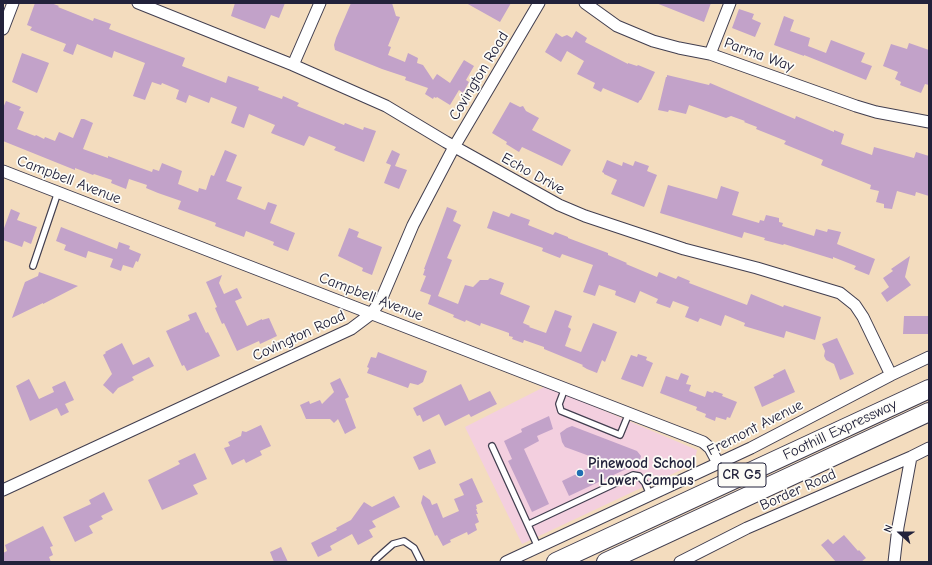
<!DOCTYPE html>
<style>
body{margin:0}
#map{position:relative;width:932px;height:565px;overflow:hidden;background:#f3dcbe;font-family:"Comic Neue",sans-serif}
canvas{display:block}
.frame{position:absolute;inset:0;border:4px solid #22223b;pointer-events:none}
.north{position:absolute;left:880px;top:513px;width:40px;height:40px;-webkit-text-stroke:3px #fdfcf7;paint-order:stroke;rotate:291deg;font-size:11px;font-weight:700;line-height:16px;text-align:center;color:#22223b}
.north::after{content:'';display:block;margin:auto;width:14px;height:18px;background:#22223b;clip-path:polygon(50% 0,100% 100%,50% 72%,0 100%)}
</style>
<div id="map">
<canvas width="932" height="565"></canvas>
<div class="frame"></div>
<div class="north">N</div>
</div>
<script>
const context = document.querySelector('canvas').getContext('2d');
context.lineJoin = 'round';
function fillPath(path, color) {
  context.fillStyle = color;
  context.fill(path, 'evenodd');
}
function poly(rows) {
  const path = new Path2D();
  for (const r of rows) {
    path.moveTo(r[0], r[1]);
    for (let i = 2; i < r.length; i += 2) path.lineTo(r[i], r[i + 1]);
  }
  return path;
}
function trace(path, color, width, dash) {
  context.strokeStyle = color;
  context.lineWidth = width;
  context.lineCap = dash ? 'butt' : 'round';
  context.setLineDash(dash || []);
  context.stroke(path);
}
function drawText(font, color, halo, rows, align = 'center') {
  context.font = font + ' "Comic Neue",sans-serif';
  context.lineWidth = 3.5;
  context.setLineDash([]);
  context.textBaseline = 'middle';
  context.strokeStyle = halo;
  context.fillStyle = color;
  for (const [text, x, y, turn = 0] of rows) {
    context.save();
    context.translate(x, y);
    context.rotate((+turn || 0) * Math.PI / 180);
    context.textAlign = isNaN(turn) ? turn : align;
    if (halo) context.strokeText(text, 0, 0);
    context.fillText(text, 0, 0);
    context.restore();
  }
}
fillPath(poly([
 [546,386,697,450,694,464,653,483,645,483,641,488,522,544,465,427]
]), '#f3cfdf');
fillPath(poly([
 [35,3,51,3,59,6,58,7,93,21,94,18,111,24,109,29,185,58,182,66,226,83,228,76,259,87,258,90,282,99,283,96,299,103,297,106,344,125,345,123,363,130,364,127,376,131,364,162,334,150,336,147,309,136,304,146,271,133,275,125,249,114,244,128,231,123,237,107,211,97,209,103,189,95,186,103,176,99,179,90,162,83,161,85,152,82,145,100,133,96,145,63,114,51,112,58,77,44,73,55,63,51,66,44,30,30,32,27,27,25],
 [235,3,285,3,279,18,271,15,265,29,231,16],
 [351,3,392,3,396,16,400,17,388,46,391,47,388,55,405,62,408,53,418,58,417,63,423,65,433,80,437,74,450,83,464,60,474,66,466,80,469,82,463,93,459,90,450,105,437,97,436,98,434,97,433,99,425,94,428,88,405,80,406,77,382,69,335,50,334,45,336,38],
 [466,3,511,3,500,22],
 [656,3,711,3,704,22],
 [739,9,754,14,752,19,761,23,755,37,732,28],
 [784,16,794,20,790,31,810,38,808,46,826,53,831,40,865,53,861,62,872,66,866,80,804,55,804,56,774,45],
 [576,31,587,38,585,42,628,64,628,63,637,66,638,65,655,72,641,100,640,100,638,103,603,88,601,92,593,88,595,83,577,74,584,61,567,51,561,62,545,52,556,33,562,37,567,35,572,38],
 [909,43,929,50,929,85,925,84,921,93,900,85,901,82,895,79,898,72,883,66,891,44,907,49],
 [22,53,49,63,37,93,12,82],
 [667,75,709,85,710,83,795,119,796,116,834,132,834,130,844,134,841,144,872,155,874,147,914,158,916,152,929,156,929,196,916,192,915,196,897,191,892,209,884,208,884,204,876,202,879,191,870,189,871,185,821,165,823,160,784,144,786,141,756,129,757,127,744,122,745,121,731,116,726,118,689,105,686,114,669,110,668,112,658,110,666,77,667,77],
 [6,101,21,107,19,110,24,112,17,129,35,136,36,135,44,139,45,137,55,141,59,132,73,138,81,119,84,119,93,123,83,149,108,158,108,156,152,172,153,169,159,171,162,163,182,171,178,184,198,192,199,188,206,190,211,175,214,176,225,150,237,155,226,181,242,187,237,199,265,210,268,202,277,205,270,223,295,233,288,251,273,245,274,242,246,231,244,237,215,226,216,223,178,209,181,201,158,193,146,188,147,185,129,179,126,189,111,183,112,180,94,174,93,175,75,168,75,170,3,141,3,108],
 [510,102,520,107,523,106,526,111,539,118,532,130,571,150,562,166,522,147,519,152,506,144,507,142,492,133],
 [392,150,400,154,395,166,407,170,399,189,384,183,391,165,386,163],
 [607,160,622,166,623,162,633,166,635,161,649,166,647,171,657,175,644,207,611,194,617,180,604,174,604,173,602,172],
 [668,185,717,199,721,186,739,192,732,215,759,223,760,220,764,221,766,215,779,218,779,222,783,223,782,226,814,236,816,229,827,232,828,229,841,232,837,244,875,259,869,275,854,269,856,266,833,257,833,259,784,244,783,245,764,240,765,238,744,232,742,238,660,213],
 [447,207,457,211,453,221,461,225,447,258,452,260,438,296,458,304,465,285,473,287,480,280,488,280,490,278,504,283,500,294,530,306,523,323,530,326,529,327,546,333,555,310,572,316,568,327,571,329,565,346,581,352,593,323,617,332,605,362,602,360,597,373,587,369,582,366,583,365,544,349,544,347,524,340,523,343,512,339,513,337,509,336,509,333,481,323,480,326,466,320,465,322,453,317,454,315,428,304,431,295,420,291,426,276,423,275,425,269,424,269],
 [11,209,20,213,17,220,37,227,31,244,24,241,22,247,3,240,3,231],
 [493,211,509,217,511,213,530,220,528,225,553,235,555,232,568,237,568,238,608,253,608,255,627,263,626,264,657,277,659,272,676,279,678,276,690,281,689,283,747,305,751,294,783,307,784,305,821,317,815,340,786,331,784,338,744,326,745,323,725,315,721,326,700,318,698,322,685,317,689,307,673,301,670,308,656,303,658,299,640,291,635,303,615,295,616,291,599,285,595,296,583,292,593,265,562,254,560,258,542,251,543,248,487,228],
 [61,227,117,249,119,242,130,246,129,249,141,254,138,262,136,261,133,268,123,265,121,271,110,267,113,259,88,251,86,258,64,250,66,245,56,241],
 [349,228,359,232,357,237,382,247,372,275,362,271,363,268,338,256],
 [910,256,905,277,911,285,887,302,881,293,889,287,883,278,893,271,891,269],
 [39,272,78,286,43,304,43,303,12,318,25,282,38,276],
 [222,275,219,283,224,294,237,288,242,298,235,301,247,326,262,319,262,320,269,318,277,336,260,344,259,341,237,351,224,323,222,324,215,308,217,307,206,282],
 [196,312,206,333,208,332,220,356,187,371,184,365,182,366,166,331,190,320,188,315],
 [904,316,929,316,929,334,903,334],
 [837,338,854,374,840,380,834,364,826,360,824,356,825,351,822,344],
 [122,343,133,365,149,357,154,366,132,377,134,380,118,388,113,394,103,385,112,374,103,355,106,353,105,352],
 [378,352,427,371,423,382,418,385,410,383,408,388,367,373,369,368,367,367,371,357,376,358],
 [638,354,647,357,646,360,653,363,643,387,621,379,631,355,637,357],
 [785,369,795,392,762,407,754,387,774,377,773,375],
 [681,373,689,376,686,384,691,385,689,391,705,397,707,391,713,393,714,391,723,394,722,396,737,402,730,418,727,417,726,420,716,417,715,421,705,417,706,414,696,410,697,407,660,393,666,376,678,380],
 [340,378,349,397,345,399,356,428,345,434,338,419,334,423,330,419,306,419,300,405,309,401,310,404,320,400,322,404,334,392,330,383],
 [29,379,39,399,54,392,52,387,65,381,74,400,65,404,69,412,61,416,57,408,30,421,16,386],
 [461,384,469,401,490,391,497,404,471,417,469,414,445,426,439,414,423,422,420,415,417,416,413,408],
 [549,416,553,429,537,436,539,441,524,449,549,504,532,512,508,461,512,459,504,441,522,432,521,429],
 [261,425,271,446,260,451,262,455,246,463,244,459,232,465,224,448,230,446,228,442,241,436,242,431,246,432],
 [572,426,637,451,641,456,639,463,569,496,562,481,603,461,565,447,562,442,560,433,567,428],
 [430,449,436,463,419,470,413,457],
 [195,453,207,479,193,485,198,494,162,510,148,480,180,464,178,461],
 [472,478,483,502,476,505,477,509,476,509,478,514,476,514,479,522,475,524,477,530,468,535,467,532,450,540,451,542,443,546,437,535,435,536,421,503,423,495,430,500,432,505,437,503,443,518,459,511,454,499,464,495,459,484],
 [104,492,113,510,101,516,103,519,89,526,93,533,75,542,63,517,91,504,89,500],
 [394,496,400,507,372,521,376,527,369,530,373,537,358,545,352,534,330,546,332,550,318,557,311,543,337,530,336,528,351,520,364,502,372,507],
 [43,526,53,546,50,547,53,555,49,557,51,562,3,562,3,553,7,551,5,545],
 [844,535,858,551,859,550,866,558,861,562,836,562,821,545,828,539,833,544],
 [281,547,288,562,274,562,270,552]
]), '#c2a2c9');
const service = poly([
 [33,266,58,192],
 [565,388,559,404,561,411,620,435,629,413],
 [492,446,538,547],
 [529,524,633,475,639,476,645,483,650,495],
 [374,562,376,559,393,544,404,541,414,548,421,562]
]);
const minor = poly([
 [138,3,293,65,386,106,446,142,559,205,585,216,684,249,757,268,840,293,855,305,863,317,891,375],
 [585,3,617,26,653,41,679,48,710,54,856,106,876,112,929,122],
 [3,29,13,3],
 [710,54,730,3],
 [293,65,320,3],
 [3,171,703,442,710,448,718,463],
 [3,490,351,329,371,314,381,300,413,225,454,147,539,3],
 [506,562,751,448,891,375,929,357],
 [680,562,747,528,911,457,929,448],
 [894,562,898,527,911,457]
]);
const trunk = poly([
 [556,562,929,389],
 [606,562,929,412]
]);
trace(service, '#413e4f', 8);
trace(minor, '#413e4f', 13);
trace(trunk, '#413e4f', 20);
trace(service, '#fff', 5.5);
trace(minor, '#fff', 11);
trace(trunk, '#fff', 18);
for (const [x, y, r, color] of [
 [580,473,4,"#1f6fb2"]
]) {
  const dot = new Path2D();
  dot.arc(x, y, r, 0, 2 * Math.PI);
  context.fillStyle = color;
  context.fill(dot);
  trace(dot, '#fdfcf7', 1.5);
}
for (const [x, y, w] of [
 [742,475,48]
]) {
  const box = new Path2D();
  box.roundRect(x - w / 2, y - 12, w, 24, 3);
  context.fillStyle = '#fdfcf7';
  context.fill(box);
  trace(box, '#22223b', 1);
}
drawText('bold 14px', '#22223b', null, [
 ["CR G5",742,475]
]);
drawText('15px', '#22223b', '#fdfcf7', [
 ["Parma Way",759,55,20],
 ["Covington Road",479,76,-59],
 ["Echo Drive",533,174,29],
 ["Campbell Avenue",69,180,21],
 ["Campbell Avenue",371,297,21],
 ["Covington Road",299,336,-25],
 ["Fremont Avenue",755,428,-27],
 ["Foothill Expressway",840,430,-25],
 ["Border Road",798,490,-24]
]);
drawText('bold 15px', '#22223b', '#fdfcf7', [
 ["Pinewood School",588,464],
 ["- Lower Campus",588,481]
], 'left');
</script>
